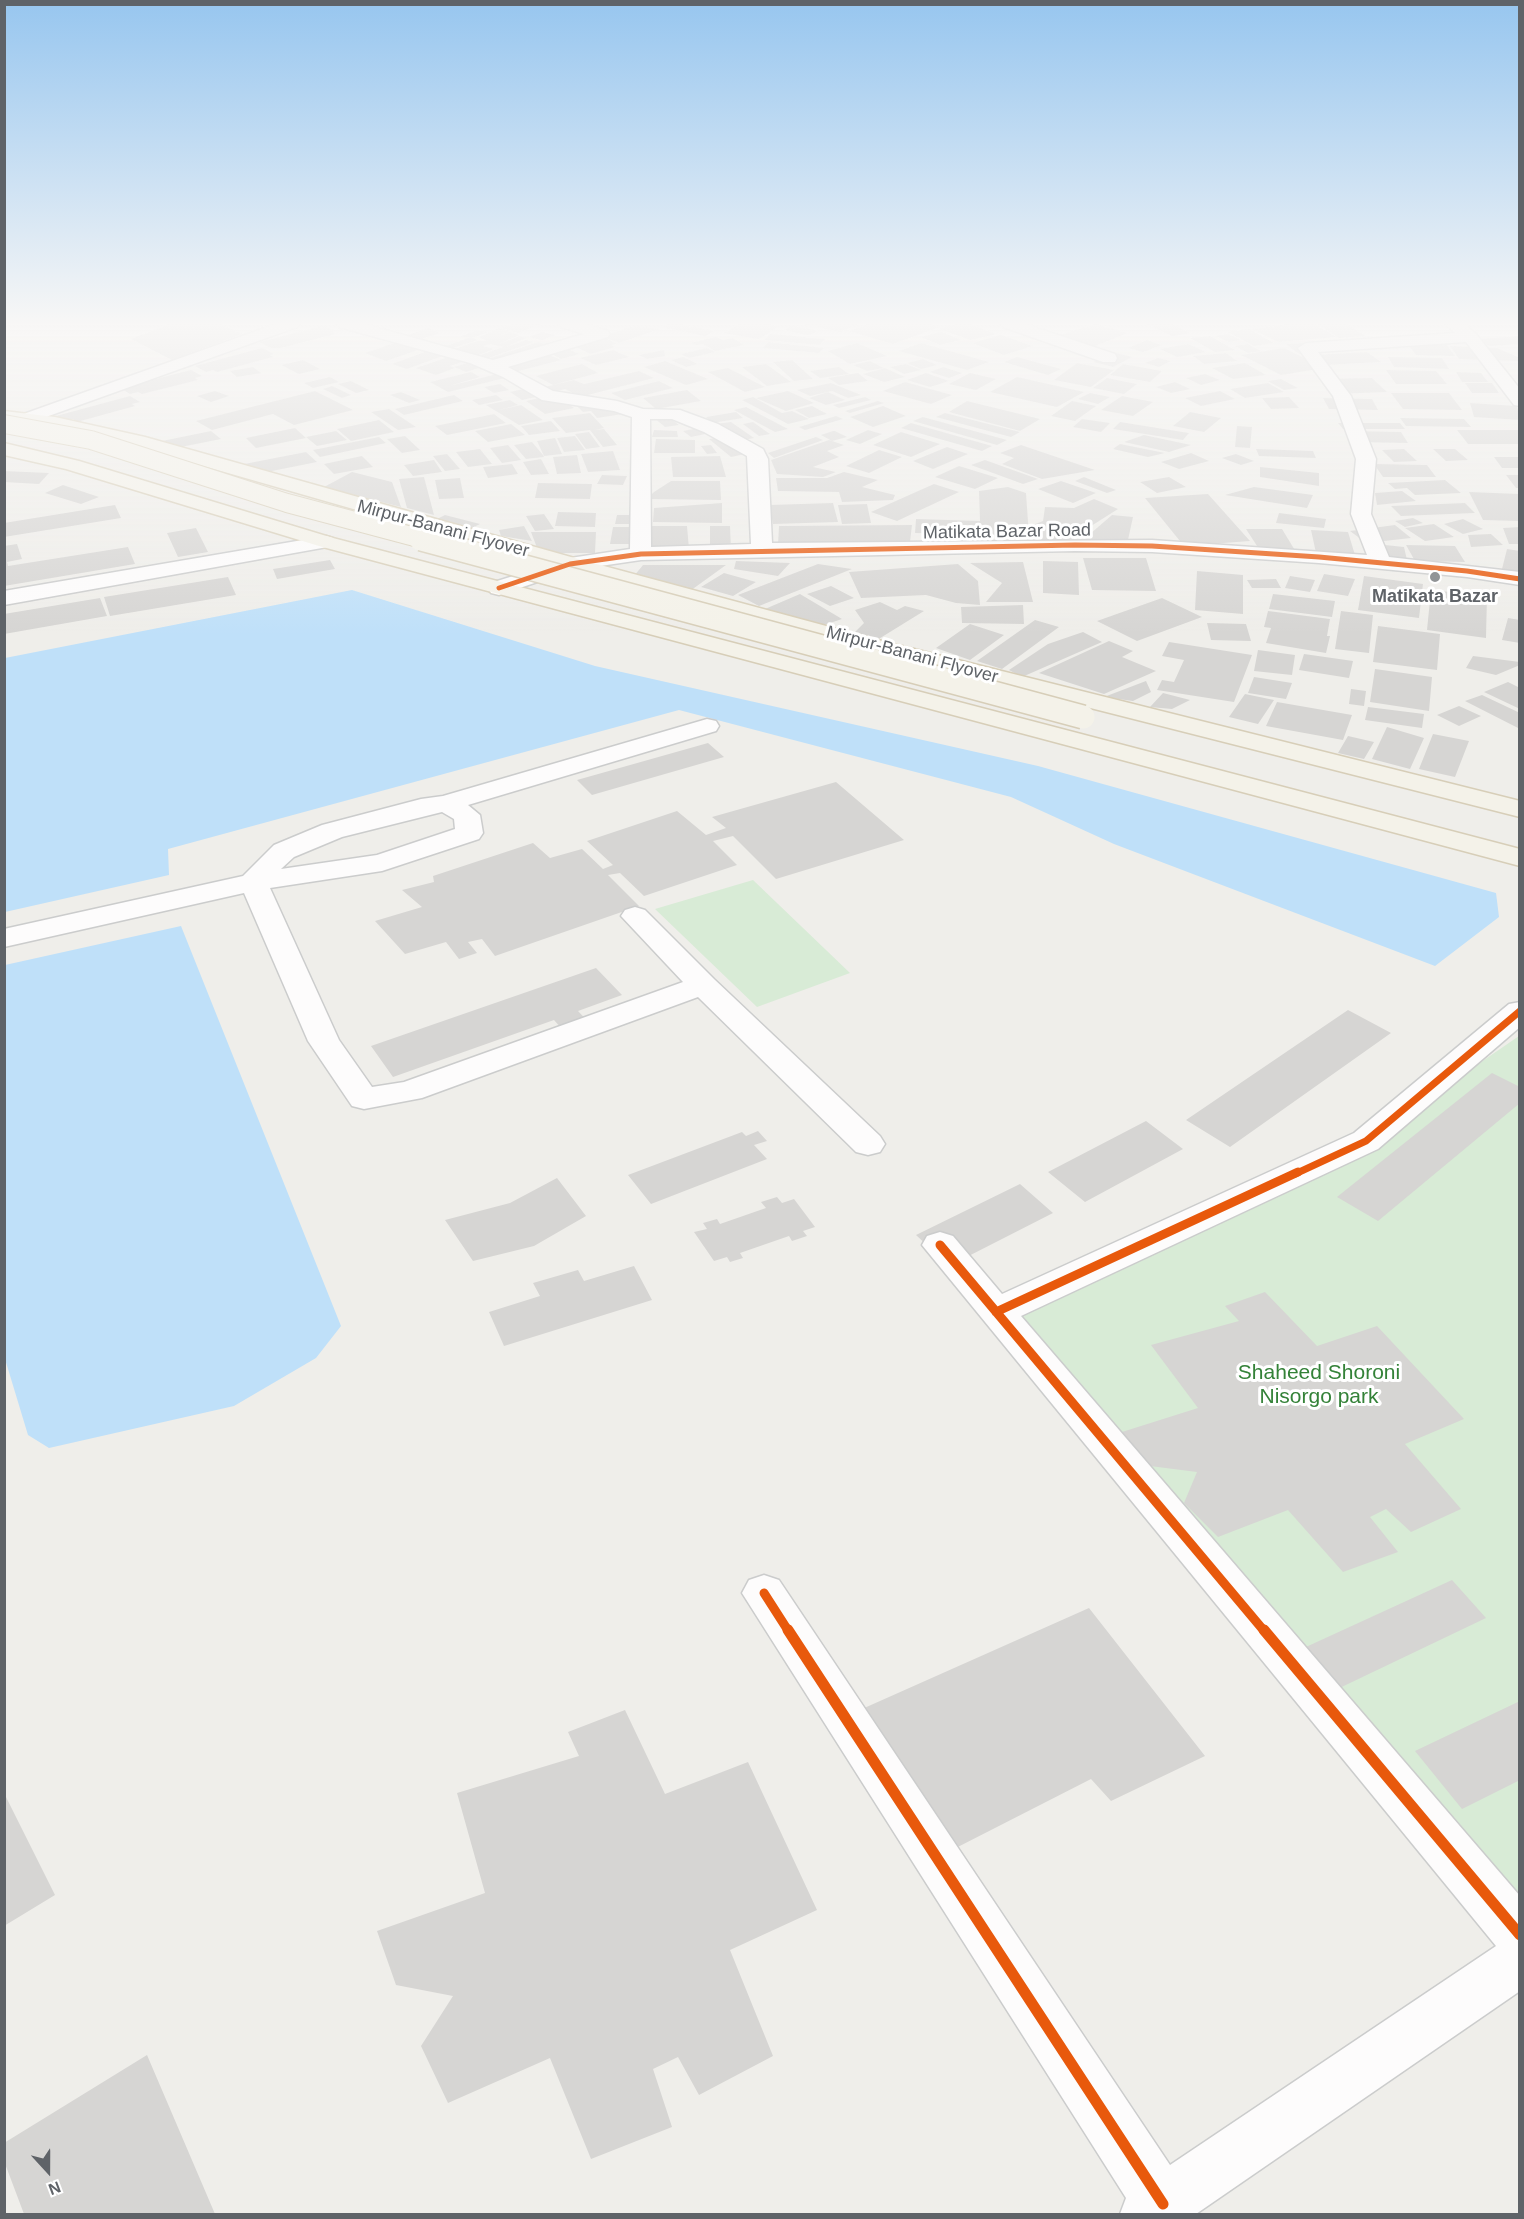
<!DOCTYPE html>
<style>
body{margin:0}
#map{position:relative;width:1524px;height:2219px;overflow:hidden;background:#efeeea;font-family:Helvetica,sans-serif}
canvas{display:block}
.frame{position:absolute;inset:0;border:6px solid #5f6368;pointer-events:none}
.north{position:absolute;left:18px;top:2141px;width:60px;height:60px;-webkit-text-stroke:4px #fff;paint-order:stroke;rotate:159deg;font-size:16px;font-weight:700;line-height:24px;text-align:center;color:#5f6368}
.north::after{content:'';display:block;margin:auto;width:21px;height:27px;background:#5f6368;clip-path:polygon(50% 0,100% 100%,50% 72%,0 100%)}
</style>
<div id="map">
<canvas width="1524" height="2219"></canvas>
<div class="frame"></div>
<div class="north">N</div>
</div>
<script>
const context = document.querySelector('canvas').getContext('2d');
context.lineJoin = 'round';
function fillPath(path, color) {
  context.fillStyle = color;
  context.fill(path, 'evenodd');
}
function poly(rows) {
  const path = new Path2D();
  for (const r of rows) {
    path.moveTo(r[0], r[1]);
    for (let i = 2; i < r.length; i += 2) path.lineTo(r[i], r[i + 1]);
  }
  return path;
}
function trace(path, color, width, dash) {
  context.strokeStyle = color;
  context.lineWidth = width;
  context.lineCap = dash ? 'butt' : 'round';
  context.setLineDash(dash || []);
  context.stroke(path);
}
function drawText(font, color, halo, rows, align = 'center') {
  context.font = font + ' Helvetica,sans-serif';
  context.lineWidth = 6;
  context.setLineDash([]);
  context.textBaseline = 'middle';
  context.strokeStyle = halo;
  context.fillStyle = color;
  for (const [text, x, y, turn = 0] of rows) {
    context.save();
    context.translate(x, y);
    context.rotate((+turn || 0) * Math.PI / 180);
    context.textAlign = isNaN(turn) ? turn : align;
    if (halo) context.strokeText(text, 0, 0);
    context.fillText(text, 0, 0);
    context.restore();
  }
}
fillPath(poly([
 [753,880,850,973,757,1007,655,909],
 [1519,1036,1519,1935,996,1312,1366,1141]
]), '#d8ebd6');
fillPath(poly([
 [352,590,595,666,1038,766,1496,893,1499,917,1435,966,1114,844,1011,797,679,710,168,849,169,875,5,912,5,658],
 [181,926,341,1326,316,1358,234,1406,49,1448,28,1435,5,1359,5,965]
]), '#bfe0f9');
fillPath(poly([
 [170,324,220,324,242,334,172,360,131,339],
 [513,324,540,324,518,333,503,328],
 [669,324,678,324,714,331,705,336,662,327],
 [740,324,764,324,779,326,759,339,724,333],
 [805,324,857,324,840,332],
 [869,324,929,324,939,327,893,344,849,331],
 [958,324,969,324,996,334,971,340,940,329],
 [1096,324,1127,333,1093,347,1060,335],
 [1147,324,1171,324,1190,333,1172,336],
 [1291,324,1314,324,1336,337,1278,342,1252,329],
 [1318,324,1346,324,1365,336,1339,338],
 [323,326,335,331,331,332,335,334,281,348,271,348,259,342],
 [634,326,659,329,619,343,601,336],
 [794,326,818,331,808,335,784,330],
 [428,328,440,333,414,341,402,337],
 [500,328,510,331,495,338,509,332,519,335,499,344,520,336,526,338,506,347,526,340,534,342,483,360,475,357,503,347,489,344,483,346,494,349,476,356,452,350,477,341,487,341,479,337],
 [1249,329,1274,343,1254,346,1228,332],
 [478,330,488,332,475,337,460,337],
 [542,332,555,335,542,340,529,337],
 [941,332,961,340,940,345,921,337],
 [770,334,825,339,820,345,764,340],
 [1228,334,1241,340,1229,342,1216,336],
 [1001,335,1033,346,1004,355,972,343],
 [1210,336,1235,350,1215,352,1190,338],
 [1520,336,1520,344,1489,346,1477,339],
 [471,337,478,340,450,349,443,347],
 [716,337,723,340,733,338,744,345,715,351,703,344,697,345,690,343],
 [606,338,617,344,611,345,615,347,591,354,572,345],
 [403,340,424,348,386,361,365,353],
 [1147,340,1162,345,1143,352,1128,348],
 [1340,341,1354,351,1299,354,1286,344],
 [538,342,549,345,494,364,482,361],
 [768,342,824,348,819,353,763,348],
 [857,343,887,356,850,364,828,351],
 [921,343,989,362,967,370,899,351],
 [1407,343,1446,344,1455,356,1416,355],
 [1188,344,1206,352,1177,357,1160,349],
 [1248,344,1261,351,1248,353,1235,346],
 [1450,346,1497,348,1518,357,1520,361,1459,359],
 [262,348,274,354,270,355,273,357,217,372,213,370,206,372,195,366],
 [566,348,579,354,561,359,548,352],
 [707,348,715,352,689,358,681,354],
 [1284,348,1324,368,1281,375,1241,355],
 [433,349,448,354,407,369,392,364],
 [613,350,629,357,596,365,580,358],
 [664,350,665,356,647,359,639,355],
 [1112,352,1132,357,1113,367,1093,362],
 [1367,352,1381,362,1326,365,1313,355],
 [545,353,561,360,515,372,500,364],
 [1226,353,1237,361,1204,364,1193,356],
 [454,355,468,360,450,366,455,368,436,375,416,368],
 [683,357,698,364,686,367,671,360],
 [1017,357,1061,369,1048,375,1004,362],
 [1388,357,1442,358,1449,369,1394,367],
 [1158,358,1171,361,1159,367,1145,363],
 [923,359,937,365,921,369,907,363],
 [303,360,320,369,299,374,281,365],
 [792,360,813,379,794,381,773,362],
 [473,361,485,366,466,372,454,367],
 [665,361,708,379,686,385,644,367],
 [870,361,884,368,867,371,853,365],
 [1077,363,1114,370,1091,387,1054,380],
 [1245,363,1266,375,1233,379,1212,368],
 [582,364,598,373,553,385,536,376],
 [766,364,791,382,767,386,742,367],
 [906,364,921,370,904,374,890,367],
 [1123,364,1162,371,1150,382,1110,375],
 [253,367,261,373,237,377,230,371],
 [839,367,849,374,820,378,810,371],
 [943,367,962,373,949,378,930,372],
 [728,368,765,387,745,392,708,372],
 [885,368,905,377,884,382,863,374],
 [191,370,202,376,195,378,198,380,142,394,138,392,130,394,120,388],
 [1386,370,1436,371,1447,384,1396,384],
 [639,371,654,378,580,397,565,389,554,392,545,387,574,380,584,384],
 [471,372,480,377,449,386,501,373,509,377,448,392,430,382],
 [1456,372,1481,373,1488,382,1462,382],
 [858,373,868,381,839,385,828,378],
 [926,373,949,381,930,387,907,380],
 [970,373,996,379,976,390,949,384],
 [1205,374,1220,380,1201,385,1186,378],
 [330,377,339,382,313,388,304,383],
 [1017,377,1084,392,1057,407,990,392],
 [1107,378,1137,384,1124,394,1093,388],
 [1372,378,1387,392,1335,394,1320,379],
 [1281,379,1298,388,1284,390,1268,381],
 [351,381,369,390,356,393,338,384],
 [659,381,673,388,625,400,611,393],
 [905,382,952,395,931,404,883,391],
 [1175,382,1190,389,1171,393,1156,387],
 [831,383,861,395,848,398,832,391,810,396,797,390],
 [1268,383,1284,392,1245,398,1230,389],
 [1465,383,1492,383,1499,393,1472,393],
 [500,384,509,390,494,393,484,387],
 [332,386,351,395,342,398,323,389],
 [528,388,541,396,522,400,510,392],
 [687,390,701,401,656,409,643,398],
 [215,391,229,396,211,402,197,396],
 [315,391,353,410,294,425,273,414,212,430,196,421],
 [788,391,814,403,786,411,756,398],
 [1220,391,1235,399,1201,406,1185,398],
 [401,392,420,400,409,403,390,395],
 [828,392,845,400,826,405,809,398],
 [1090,393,1110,397,1098,404,1078,399],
 [1391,393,1449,393,1462,410,1403,409],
 [454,395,463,401,404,415,395,409],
 [496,395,503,400,479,405,472,400],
 [130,396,140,402,132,404,135,406,77,422,73,419,64,421,56,416],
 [1122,396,1153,402,1133,416,1101,410],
 [543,397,563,400,574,408,545,414,526,401],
 [753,397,782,413,792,411,809,419,788,424,742,400],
 [865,397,871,400,839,408,833,405],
 [1289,397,1299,408,1271,409,1262,398],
 [1323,398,1372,399,1378,410,1329,409],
 [510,400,518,405,499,410,521,405,543,420,519,425,486,405],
 [878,401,884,403,850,413,845,411],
 [967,401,1040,419,1020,431,949,412],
 [1072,401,1096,406,1075,421,1051,416],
 [1470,403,1517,406,1520,420,1474,417],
 [575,404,617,407,623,414,597,418,591,411,583,412],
 [812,406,827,414,809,418,795,410],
 [883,406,906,416,873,427,850,417],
 [746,407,788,429,775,432,734,410],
 [389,409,416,427,398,430,371,412],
 [736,412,743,418,712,423,706,417],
 [1190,412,1221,418,1204,432,1173,426],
 [590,413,604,428,595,430,604,429,617,445,603,447,590,430,566,433,552,418],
 [945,413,1020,432,1011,437,936,417],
 [494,414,506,423,447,435,435,426],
 [666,415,679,425,665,427,653,417],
 [836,416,843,419,805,430,799,427],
 [923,417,1007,440,997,445,913,421],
 [1400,418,1464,419,1471,427,1406,426],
 [1082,419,1110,423,1101,432,1073,427],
 [379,420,394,432,351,441,337,429],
 [551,421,560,431,529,435,521,426],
 [731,422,754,438,738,441,715,424],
 [753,422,770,434,759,436,743,424],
 [1120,422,1189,433,1183,440,1113,429],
 [911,423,992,446,982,451,901,428],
 [1338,423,1400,423,1405,429,1343,429],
 [511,424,525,435,488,442,475,431],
 [1237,426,1252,427,1250,448,1235,447],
 [703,427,710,433,691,437,683,431],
 [295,428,306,438,256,448,246,438],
 [654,430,677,431,678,437,652,437],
 [868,430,882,434,860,444,846,440],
 [1457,430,1520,430,1520,444,1468,444],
 [211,431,221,439,171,449,162,441],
 [336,431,347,440,317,446,306,437],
 [833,431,835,431,847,437,832,441,821,435],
 [1350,431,1401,432,1408,443,1356,442],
 [589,432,600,447,586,449,575,434],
 [901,432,940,444,911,457,873,445],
 [1144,435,1191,445,1169,452,1124,442],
 [405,436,420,450,402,453,387,439],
 [575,436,585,450,564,452,557,438],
 [379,437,386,443,320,457,313,450],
 [723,437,745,454,731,457,709,439],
 [816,437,823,440,774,458,768,453],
 [555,438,562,454,544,456,537,441],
 [656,439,695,440,695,453,654,453],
 [829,440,844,445,827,451,839,457,813,467,836,472,823,477,777,474,771,460],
 [532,442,543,455,544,457,526,459,514,445],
 [1120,444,1165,453,1148,457,1113,449],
 [508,445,521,460,502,463,490,448],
 [711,445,717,453,707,454,701,446],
 [1021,445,1095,470,1042,479,1002,464,1014,458,1000,453],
 [947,447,968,454,933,469,913,461],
 [480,449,492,464,468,467,456,452],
 [1256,449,1313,451,1316,458,1259,456],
 [1404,449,1417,461,1394,462,1382,450],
 [1433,449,1455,449,1468,460,1446,461],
 [879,450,902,457,869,473,846,466],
 [613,451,620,470,588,472,581,454],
 [306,452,317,462,257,474,234,466],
 [1191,453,1209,461,1179,469,1161,462],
 [447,454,460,469,445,471,433,456],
 [1236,454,1254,461,1241,465,1222,458],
 [577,455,581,473,557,474,553,457],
 [362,456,373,467,334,474,324,464],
 [720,456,726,477,673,477,671,457],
 [1494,457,1520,457,1520,468,1502,468],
 [541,459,549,474,531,475,523,462],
 [434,460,442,472,413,476,404,465],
 [985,460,1038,479,1023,484,971,465],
 [512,464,518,474,488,478,483,467],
 [1374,464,1427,465,1436,477,1383,477],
 [959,466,998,478,975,489,935,477],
 [1260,467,1319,473,1319,486,1260,477],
 [4,471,49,473,39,484,4,482],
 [352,472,392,482,401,507,324,487],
 [844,472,878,480,862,487,895,495,893,500,842,502,839,492,778,491,776,478,827,478],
 [602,475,627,476,623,485,597,484],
 [1506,475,1520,475,1520,488,1516,488],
 [424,477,434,515,407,508,399,479],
 [1084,477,1116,490,1107,493,1075,481],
 [1169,477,1186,487,1157,493,1140,482],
 [460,478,464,498,439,499,435,480],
 [1445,480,1461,493,1415,495,1407,488,1395,489,1388,483],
 [671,481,720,481,721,500,647,499,654,492],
 [1061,481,1096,493,1073,503,1038,489],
 [538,483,592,484,590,499,535,498],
 [934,484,959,492,897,521,871,512],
 [63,485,99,497,81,504,45,493],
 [1008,487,1026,493,1029,536,915,533,916,519,980,521,979,491],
 [1254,487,1313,495,1307,508,1225,495],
 [1402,491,1416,501,1377,505,1375,493],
 [1469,492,1520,494,1520,521,1483,520],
 [1208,494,1250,541,1184,546,1145,498],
 [1094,499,1118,509,1069,540,1039,540,1033,525,1043,521,1045,507,1074,508],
 [722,503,722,523,653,522,654,508],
 [833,503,838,522,773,524,769,505],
 [1465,503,1475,513,1401,516,1391,506],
 [867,504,871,523,842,524,838,505],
 [115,505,121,518,4,537,4,523],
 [558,512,596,513,595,527,555,526],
 [1279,513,1326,519,1324,528,1276,523],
 [544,514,554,529,535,531,526,516],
 [445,515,480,524,468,530,433,521],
 [617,515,638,515,637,524,615,524],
 [1112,515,1133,517,1128,540,1083,540],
 [1413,518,1423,523,1405,527,1395,521],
 [1463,519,1483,529,1463,534,1444,524],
 [1434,524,1454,537,1425,541,1405,528],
 [912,525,910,542,778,545,779,526],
 [1395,525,1411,538,1366,543,1350,531],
 [524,526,532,541,501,536,499,530],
 [644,526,687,526,689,549,645,549],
 [710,526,730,526,731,550,710,550],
 [613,527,633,527,630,544,610,544],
 [1520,527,1520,544,1509,544,1503,528],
 [196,528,208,552,178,557,167,533],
 [1246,529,1282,529,1296,552,1259,549],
 [1311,530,1348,532,1355,555,1316,553],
 [531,532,596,532,595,553,539,553],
 [1491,534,1503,545,1471,547,1468,535],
 [17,544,22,559,7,562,8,566,128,547,135,564,4,586,4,546],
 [1385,545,1404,547,1407,560,1387,559],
 [1406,545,1455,546,1465,562,1415,561],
 [1507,549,1520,551,1520,576,1501,573],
 [1083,558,1146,558,1156,591,1092,590],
 [330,560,335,569,277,579,273,569],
 [736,561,790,563,778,576,734,569],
 [1043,561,1078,562,1079,595,1043,593],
 [1023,562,1033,602,986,602,1002,583,970,563],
 [818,564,852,569,759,606,738,595],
 [958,564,978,581,980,605,956,603,926,595,861,598,849,572],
 [643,565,726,565,690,591,634,576],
 [1197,571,1243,575,1243,614,1195,610],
 [724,573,756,582,733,596,701,587],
 [1324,574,1355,579,1348,596,1317,591],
 [1290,576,1315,580,1310,592,1285,588],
 [1364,576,1423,584,1419,618,1358,610],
 [228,577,236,595,110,616,104,597],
 [1276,579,1281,588,1252,588,1247,580],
 [831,586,854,598,830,606,807,594],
 [1431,590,1487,596,1486,638,1427,630],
 [800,594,842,619,818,627,758,612],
 [1273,594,1335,601,1332,617,1269,609],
 [100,598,107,616,4,634,4,614],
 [1162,598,1202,617,1137,641,1097,621],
 [880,602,897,610,905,606,924,611,877,640,854,633,864,623,855,610],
 [1023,605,1024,624,962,623,961,607],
 [1268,611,1330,619,1327,636,1330,636,1326,653,1266,643,1271,628,1264,627],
 [1341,611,1373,615,1369,653,1335,649],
 [1508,618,1520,620,1520,643,1502,640],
 [1035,620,1059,627,1002,669,977,661],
 [1207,623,1246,624,1251,641,1211,640],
 [970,624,1004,635,970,660,936,648],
 [1378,626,1440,634,1437,670,1373,662],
 [1083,632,1102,642,1022,677,1009,670,1048,644],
 [1109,641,1133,651,1122,657,1156,671,1104,694,1039,673],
 [1169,642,1252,655,1234,702,1157,690,1162,680,1174,682,1184,660,1162,656],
 [1258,650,1295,655,1292,675,1254,671],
 [1304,654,1353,661,1349,678,1299,670],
 [1473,656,1520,662,1520,665,1496,675,1466,668],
 [1375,669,1432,677,1429,711,1370,702],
 [1254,677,1292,683,1286,699,1248,693],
 [1146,681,1151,692,1133,701,1104,697],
 [1508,682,1520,688,1520,709,1484,692],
 [1351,689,1366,691,1364,706,1349,704],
 [1163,693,1190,700,1172,709,1150,707],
 [1245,694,1274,700,1258,724,1229,717],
 [1482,695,1520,713,1520,729,1465,701],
 [1277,702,1352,715,1343,740,1266,726],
 [1459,706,1481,716,1459,726,1437,715],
 [1368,707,1424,714,1422,728,1365,720],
 [1387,727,1424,738,1410,769,1372,759],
 [1433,734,1469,741,1455,777,1419,769],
 [1348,736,1374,742,1364,759,1338,753],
 [708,743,724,757,592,795,577,780],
 [836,782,904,840,776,879,733,836,713,841,737,865,644,896,620,873,608,875,639,906,495,956,482,939,468,942,477,953,459,959,446,942,405,954,375,921,422,907,402,890,434,882,433,876,533,843,550,858,582,849,603,869,613,865,587,841,677,811,706,835,726,828,712,817],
 [596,968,622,995,578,1011,595,1029,570,1038,554,1020,393,1077,371,1046],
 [1348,1010,1391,1033,1230,1147,1186,1120],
 [1492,1073,1520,1087,1520,1103,1378,1221,1337,1197],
 [1146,1121,1183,1149,1085,1202,1048,1172],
 [758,1131,767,1141,754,1145,767,1159,651,1204,628,1175,742,1132,746,1136],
 [557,1178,586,1216,534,1246,473,1261,445,1220,510,1203],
 [1020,1184,1053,1213,949,1266,916,1235],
 [777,1197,782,1203,794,1199,815,1227,803,1231,807,1236,792,1241,789,1236,740,1253,743,1258,730,1262,727,1257,714,1261,694,1232,707,1229,703,1223,717,1219,720,1224,766,1208,761,1202],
 [634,1266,652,1300,504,1346,489,1312,540,1296,533,1283,578,1270,584,1281],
 [1265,1292,1317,1346,1377,1326,1464,1419,1405,1444,1461,1509,1411,1532,1386,1509,1370,1517,1398,1552,1343,1572,1288,1510,1218,1537,1184,1503,1197,1472,1150,1466,1122,1432,1198,1408,1151,1345,1239,1321,1225,1306],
 [1452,1580,1486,1618,1327,1694,1295,1652],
 [1089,1608,1205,1756,1111,1801,1091,1779,946,1853,862,1709],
 [1520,1701,1520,1780,1462,1809,1415,1751],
 [625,1710,665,1794,748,1762,817,1910,730,1950,773,2056,699,2095,678,2057,653,2069,672,2127,591,2159,550,2058,448,2103,421,2046,453,1996,396,1985,377,1931,485,1893,457,1793,579,1756,568,1732],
 [4,1793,55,1895,4,1926],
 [147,2055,215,2214,24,2214,4,2161,4,2143]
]), '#d6d5d3');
const minor = poly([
 [276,324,299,324,297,327,4,432,4,421,276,324],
 [337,324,364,324,493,360,584,334,561,327,559,324,585,324,608,331,610,334,608,337,508,367,553,391,617,401,643,409,680,410,718,424,763,449,768,459,772,543,1152,540,1367,555,1351,514,1356,459,1333,396,1298,348,1306,343,1455,333,1446,324,1464,324,1476,334,1520,389,1520,406,1514,405,1466,342,1318,352,1351,396,1376,459,1371,514,1389,557,1520,572,1520,585,1467,577,1319,563,1152,552,1075,551,641,560,573,570,499,595,491,593,488,588,491,583,570,558,630,549,632,417,614,411,542,400,503,377,470,363,339,327,337,324],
 [650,419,672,419,704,432,747,456,751,544,651,547,650,419],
 [1001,324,1025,324,1115,354,1117,358,1115,362,1103,362,1003,327,1001,324],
 [326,536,333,538,336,542,333,546,4,605,4,591,326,536],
 [707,719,716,721,719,726,716,731,468,805,480,815,483,833,479,839,382,871,270,888,339,1040,372,1087,404,1082,683,982,621,916,625,910,635,907,645,910,714,979,880,1136,885,1144,880,1152,868,1155,856,1152,698,997,422,1098,364,1109,352,1106,308,1041,244,893,4,947,4,929,243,876,274,845,322,825,421,799,443,796,707,719],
 [442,812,454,819,455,829,377,855,281,869,294,857,342,837,442,812],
 [1520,1002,1520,1027,1378,1149,1021,1316,1520,1896,1520,1991,1196,2214,1120,2214,1126,2198,742,1593,749,1580,764,1575,779,1580,1170,2165,1496,1946,922,1245,927,1236,940,1232,953,1236,1002,1294,1354,1133,1509,1004,1520,1002]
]);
const major = poly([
 [4,411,55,417,145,437,578,559,878,640,1520,801,1520,817,862,650,562,569,134,446,55,427,4,422,4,411],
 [4,443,79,461,333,538,1520,849,1520,866,319,546,66,469,4,455,4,443]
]);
trace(minor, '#cbcccc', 3);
trace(major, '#d7ceb8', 3);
fillPath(minor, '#fdfcfc');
fillPath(major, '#f4f2e9');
const majorBridgeFar1 = poly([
 [4,424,91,440,287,503,426,540]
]);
const majorBridge = poly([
 [421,539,1083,717]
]);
trace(majorBridgeFar1, '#d7ceb8', 20, []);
trace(majorBridge, '#d7ceb8', 26, []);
trace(majorBridgeFar1, '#f4f2e9', 18);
trace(majorBridge, '#f4f2e9', 23);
trace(poly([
 [499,588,570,564,641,554,1075,545,1152,546,1319,557,1467,571,1520,579]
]), '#e8590c', 5);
trace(poly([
 [1295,1174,1366,1141,1520,1011]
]), '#e8590c', 7);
trace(poly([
 [940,1245,1265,1632],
 [996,1312,1298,1172],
 [764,1593,789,1632]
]), '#e8590c', 9);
trace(poly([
 [788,1630,1163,2204],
 [1264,1630,1520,1935]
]), '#e8590c', 11);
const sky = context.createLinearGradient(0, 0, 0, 635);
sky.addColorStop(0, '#97c6ef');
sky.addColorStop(0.51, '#f8f7f6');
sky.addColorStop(1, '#f8f7f600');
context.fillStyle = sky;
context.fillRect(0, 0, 1524, 635);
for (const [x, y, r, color] of [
 [1435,577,6,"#919496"]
]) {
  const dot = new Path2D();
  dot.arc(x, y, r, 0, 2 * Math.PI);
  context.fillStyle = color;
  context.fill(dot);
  trace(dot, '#fff', 2);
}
drawText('18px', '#5f6368', '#fff', [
 ["Mirpur-Banani Flyover",443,529,15],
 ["Matikata Bazar Road",1007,532,-1],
 ["Mirpur-Banani Flyover",912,655,15]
]);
drawText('bold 18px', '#5f6368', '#fff', [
 ["Matikata Bazar",1435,597]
]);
drawText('21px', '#348238', '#fff', [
 ["Shaheed Shoroni",1319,1373],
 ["Nisorgo park",1319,1397]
]);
</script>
